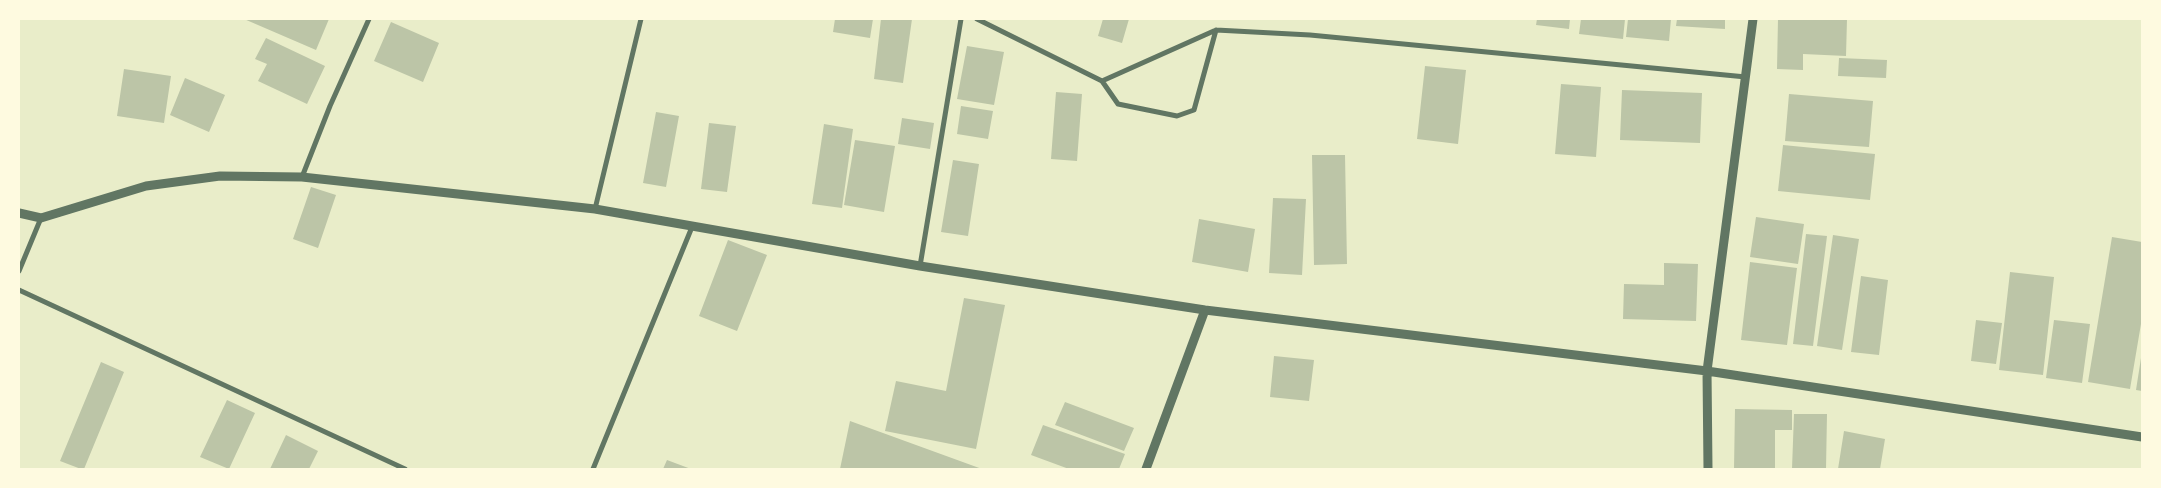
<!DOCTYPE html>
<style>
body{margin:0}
#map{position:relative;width:2161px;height:488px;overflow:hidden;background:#e9edc9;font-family:Poppins,sans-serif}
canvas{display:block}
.frame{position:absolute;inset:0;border:20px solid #fefae0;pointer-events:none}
</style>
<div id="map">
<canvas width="2161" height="488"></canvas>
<div class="frame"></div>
</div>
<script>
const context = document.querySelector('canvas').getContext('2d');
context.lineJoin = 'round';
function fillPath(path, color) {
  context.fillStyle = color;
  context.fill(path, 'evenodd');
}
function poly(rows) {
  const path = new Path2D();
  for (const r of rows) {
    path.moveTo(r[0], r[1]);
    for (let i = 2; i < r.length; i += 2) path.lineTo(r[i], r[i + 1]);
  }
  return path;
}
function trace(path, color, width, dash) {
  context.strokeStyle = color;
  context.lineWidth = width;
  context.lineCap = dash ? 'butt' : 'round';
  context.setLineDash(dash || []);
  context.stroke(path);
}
fillPath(poly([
 [244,19,329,19,316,50],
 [835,19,873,19,870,38,833,32],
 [881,19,912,19,903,83,874,79],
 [1103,19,1129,19,1122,43,1098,36],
 [1537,19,1570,19,1569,29,1536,25],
 [1581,19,1625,19,1623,39,1579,34],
 [1628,19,1671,19,1669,41,1626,37],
 [1677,19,1725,19,1725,29,1676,26],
 [1778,19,1847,19,1846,56,1803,54,1803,70,1777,69],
 [391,22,439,43,423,82,374,61],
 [266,38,325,66,307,104,258,81,267,64,255,59],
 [967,46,1004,52,994,105,957,99],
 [1839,58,1887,60,1886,78,1838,76],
 [1425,66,1466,70,1458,144,1417,139],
 [124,69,171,76,164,123,117,116],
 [185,78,225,95,209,132,170,115],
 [1561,84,1601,87,1596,157,1555,154],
 [1622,90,1702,93,1700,143,1620,140],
 [1056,92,1082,94,1077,161,1051,159],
 [1789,94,1873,101,1869,147,1785,141],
 [961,106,993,111,988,139,957,134],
 [656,112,679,116,666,187,643,183],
 [902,118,934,123,930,149,898,144],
 [709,123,736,126,727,192,701,189],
 [824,124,853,129,842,208,812,204],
 [855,140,895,146,884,212,844,205],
 [1783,145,1875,154,1870,200,1778,191],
 [1312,155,1345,155,1347,264,1314,265],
 [953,160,979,164,968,236,941,232],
 [311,187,336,195,318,248,293,239],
 [1273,198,1306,199,1302,275,1269,273],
 [1756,217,1804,224,1798,264,1750,257],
 [1199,219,1255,229,1248,272,1192,262],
 [1806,234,1827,236,1813,346,1793,344],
 [1833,235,1859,239,1842,350,1817,346],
 [2112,237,2142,242,2142,318,2130,389,2088,382],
 [728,240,767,255,737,331,699,316],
 [1750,262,1797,268,1787,345,1741,340],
 [1664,263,1698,264,1696,321,1623,319,1624,284,1664,285],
 [2010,272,2054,277,2043,375,1999,370],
 [1861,276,1888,280,1879,355,1851,352],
 [964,298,1005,305,976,449,885,431,896,381,946,391],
 [1976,320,2002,323,1996,364,1971,361],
 [2054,320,2090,324,2082,383,2046,378],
 [1274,356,1314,360,1309,401,1270,397],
 [2141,358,2142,358,2142,391,2136,390],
 [101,362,124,372,84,469,81,469,60,461],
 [227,400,255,413,229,469,200,457],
 [1065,402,1134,428,1124,451,1055,425],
 [1735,409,1792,410,1792,430,1775,430,1775,469,1734,469],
 [1794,414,1827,414,1826,469,1792,469],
 [850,421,982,469,840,469],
 [1043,425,1125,454,1119,469,1069,469,1031,455],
 [1844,431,1885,439,1880,469,1838,469],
 [286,435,318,451,309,469,270,469],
 [667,460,691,469,663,469]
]), '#bcc5a7');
trace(poly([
 [977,19,1102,81,1216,30,1310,35,1746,77],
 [1102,81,1118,104,1177,116,1194,110,1216,30],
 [302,177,330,106,369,19],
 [595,209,641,19],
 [920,266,961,19],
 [19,271,41,218],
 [19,290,405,469],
 [593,469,692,227]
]), '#617663', 5);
trace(poly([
 [19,213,41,218,146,186,220,176,302,177,595,209,920,266,1205,310,1707,371,2142,437],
 [1146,469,1205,310],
 [1708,469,1707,371,1753,19]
]), '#617663', 9);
</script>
